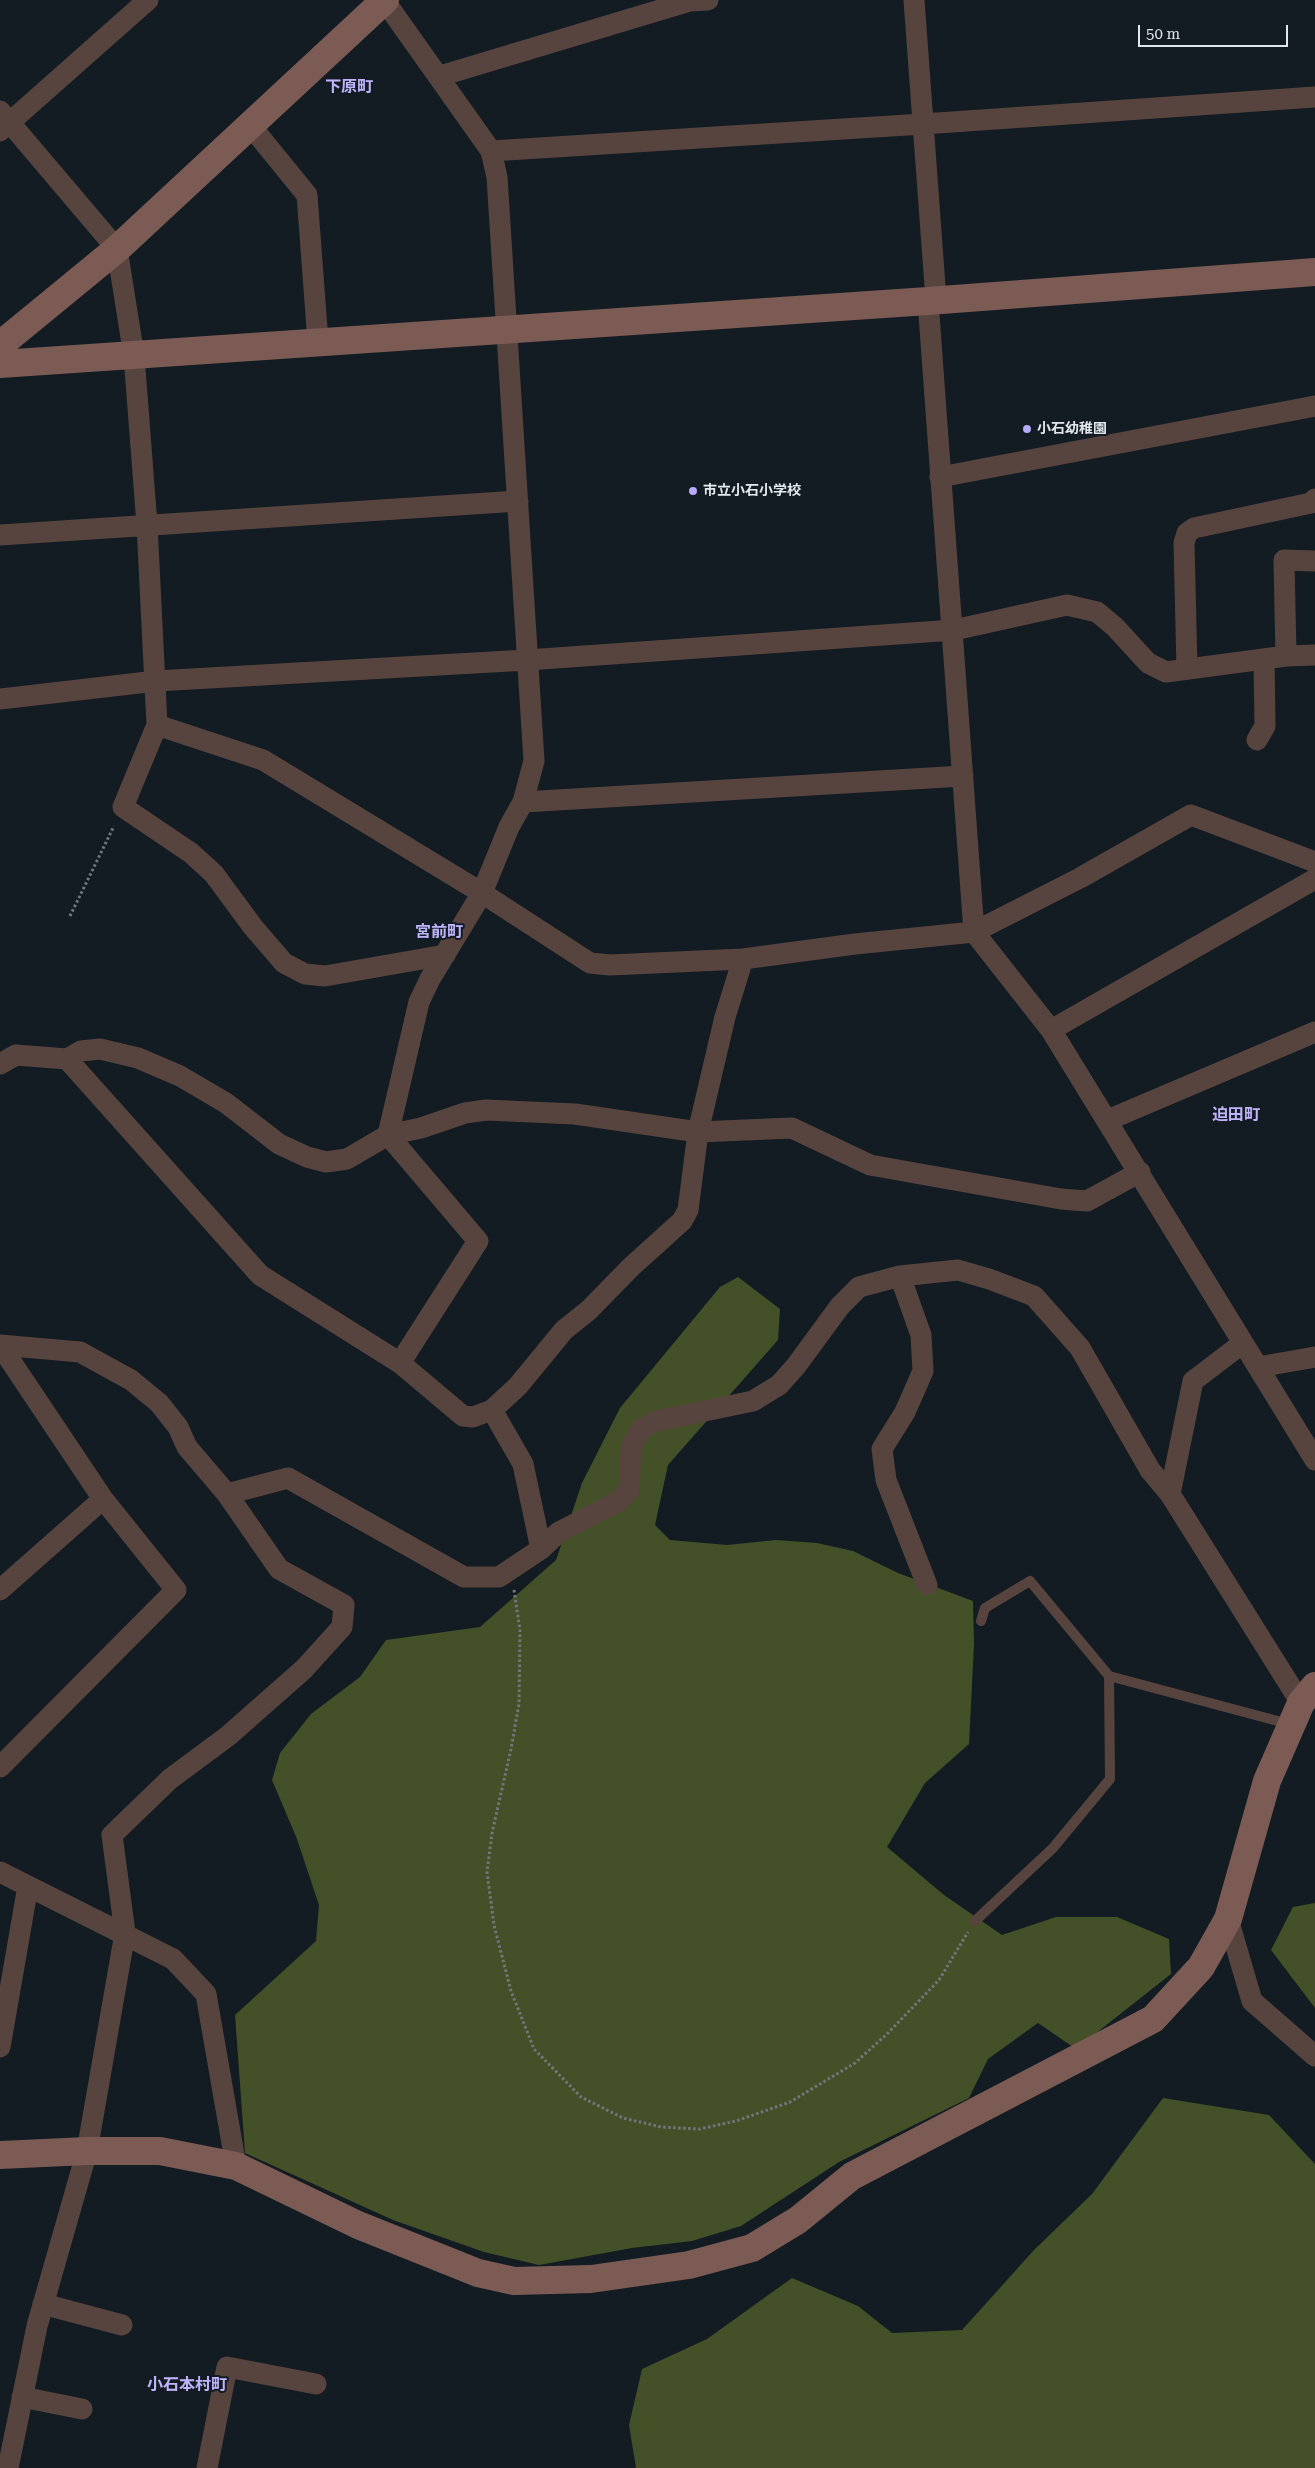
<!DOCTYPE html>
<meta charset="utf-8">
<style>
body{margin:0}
#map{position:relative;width:1315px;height:2468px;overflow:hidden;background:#131c23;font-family:"Roboto Serif",serif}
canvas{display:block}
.scale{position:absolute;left:1138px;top:25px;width:150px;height:22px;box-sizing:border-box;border:2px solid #e1e7ec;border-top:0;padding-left:6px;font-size:15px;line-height:18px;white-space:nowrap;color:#e1e7ec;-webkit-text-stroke:4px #131c23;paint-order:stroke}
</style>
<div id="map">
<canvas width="1315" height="2468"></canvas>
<div class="scale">50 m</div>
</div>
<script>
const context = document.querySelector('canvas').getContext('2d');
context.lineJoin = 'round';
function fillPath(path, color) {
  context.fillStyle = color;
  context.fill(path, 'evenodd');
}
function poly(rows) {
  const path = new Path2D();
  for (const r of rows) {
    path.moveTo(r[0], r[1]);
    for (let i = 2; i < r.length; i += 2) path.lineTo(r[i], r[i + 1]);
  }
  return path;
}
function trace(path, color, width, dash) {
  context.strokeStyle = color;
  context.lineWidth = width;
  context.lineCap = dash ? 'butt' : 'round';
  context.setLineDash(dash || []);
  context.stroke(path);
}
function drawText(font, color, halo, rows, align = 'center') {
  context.font = font + ' "Roboto Serif","Noto Sans JP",serif';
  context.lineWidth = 4;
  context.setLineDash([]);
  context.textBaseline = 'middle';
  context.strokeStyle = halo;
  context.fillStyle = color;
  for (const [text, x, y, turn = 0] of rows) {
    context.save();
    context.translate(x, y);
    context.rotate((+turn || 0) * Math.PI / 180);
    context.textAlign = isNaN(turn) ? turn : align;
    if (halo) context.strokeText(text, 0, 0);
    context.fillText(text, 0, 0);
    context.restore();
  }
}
fillPath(poly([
 [738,1277,780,1309,778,1340,668,1465,655,1525,670,1540,727,1545,776,1540,817,1543,853,1551,898,1573,973,1601,974,1644,969,1744,925,1783,887,1847,944,1895,1002,1935,1056,1917,1117,1917,1169,1939,1171,1974,1076,2049,1038,2023,988,2059,969,2098,839,2162,741,2226,692,2241,632,2248,539,2265,484,2252,393,2220,245,2153,235,2015,316,1941,319,1905,297,1839,272,1780,280,1753,311,1714,360,1677,386,1640,480,1627,556,1560,582,1483,620,1408,720,1287],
 [1315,1903,1315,2008,1271,1950,1293,1907],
 [1163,2098,1269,2115,1315,2164,1315,2468,636,2468,629,2425,642,2369,707,2339,792,2278,858,2306,892,2333,962,2330,1034,2250,1092,2194]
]), '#445027');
trace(poly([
 [70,916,114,826],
 [514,1590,520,1630,519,1704,511,1749,492,1833,487,1872,494,1925,511,1991,534,2049,581,2097,623,2118,661,2127,700,2129,736,2121,790,2102,855,2063,888,2033,939,1980,968,1932]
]), '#70787e', 3, [2.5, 2.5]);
trace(poly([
 [981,1621,985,1608,1030,1581,1109,1676,1289,1724],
 [975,1921,1053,1848,1110,1779,1109,1676]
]), '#58443f', 10);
trace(poly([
 [384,0,491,151,497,177,534,761,523,802,509,827,482,893,430,979,419,1002,388,1135],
 [914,0,936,300],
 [440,76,690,1,708,0],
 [0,111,117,249,134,356,147,525,157,725,123,807,191,853,214,874,253,927,284,963,305,974,325,976,445,955],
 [250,125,307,195,318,342],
 [0,131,148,0],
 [491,151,923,124,1315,97],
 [928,301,974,932,1051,1030,1315,1460],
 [940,477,1315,406],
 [0,535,518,501],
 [1286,656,1284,560,1315,561],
 [1187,669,1184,543,1187,533,1194,528,1311,503,1315,499],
 [0,699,156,681,527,660,954,630,1067,605,1097,612,1115,627,1148,663,1166,672,1286,656,1315,655],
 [157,725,263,760,482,893,590,963,610,965,743,959,855,944,974,932,1080,878,1191,815,1315,862],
 [1257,740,1265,726,1264,659],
 [523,802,963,776],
 [1051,1030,1315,879],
 [67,1059,260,1275,400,1363,463,1416,473,1417,492,1410,518,1386,564,1330,589,1310,631,1267,682,1221,688,1210,698,1132,725,1017,743,959],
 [0,1064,16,1055,67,1059,81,1051,100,1049,138,1058,180,1076,226,1103,279,1144,307,1157,326,1162,347,1159,388,1135,421,1128,465,1113,486,1110,575,1114,698,1132,792,1128,870,1165,1061,1199,1087,1201,1140,1172],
 [1108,1120,1315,1032],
 [388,1135,478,1241,400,1363],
 [900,1276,921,1335,923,1371,905,1412,882,1449,886,1480,927,1585],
 [0,1345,80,1352,131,1380,159,1403,178,1427,187,1447,227,1494,279,1569,344,1605,342,1627,304,1669,228,1736,170,1779,112,1835,125,1933,87,2151,37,2326,8,2468],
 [0,1345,103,1499,176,1590,0,1767],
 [1258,1367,1315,1357],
 [492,1410,523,1464,541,1549],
 [227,1494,288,1478,464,1577,499,1577,541,1549,559,1532,619,1501,629,1490,631,1448,641,1429,656,1421,753,1401,779,1385,796,1366,840,1306,859,1287,900,1276,958,1270,989,1279,1034,1296,1080,1348,1150,1470,1170,1494,1301,1703],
 [1170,1494,1193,1381,1243,1343],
 [0,1590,103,1499],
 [0,1872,173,1959,206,1994,236,2166],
 [1228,1919,1252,2001,1315,2056],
 [0,2047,28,1886],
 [43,2304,122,2325],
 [22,2397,82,2409],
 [207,2468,227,2367,316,2384]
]), '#58443f', 21);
trace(poly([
 [0,345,117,249,385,0],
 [0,364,928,301,1315,272],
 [0,2155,87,2151,160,2151,236,2166,358,2225,478,2273,514,2281,591,2279,689,2265,752,2248,798,2220,852,2176,1153,2019,1201,1967,1228,1919,1267,1781,1301,1703,1315,1686]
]), '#7b5b54', 28);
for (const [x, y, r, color] of [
 [1027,429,5,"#b7abf7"],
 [693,491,5,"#b7abf7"]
]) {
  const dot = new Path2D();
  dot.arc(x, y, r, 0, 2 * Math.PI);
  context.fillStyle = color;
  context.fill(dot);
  trace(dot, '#131c23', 2);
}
drawText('bold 14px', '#e1e7ec', '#131c23', [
 ["小石幼稚園",1037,429],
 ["市立小石小学校",703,491]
], 'left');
drawText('bold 16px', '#c0b5fd', '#131c23', [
 ["下原町",349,87],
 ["宮前町",439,932],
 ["迫田町",1236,1115],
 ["小石本村町",187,2385]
]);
</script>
